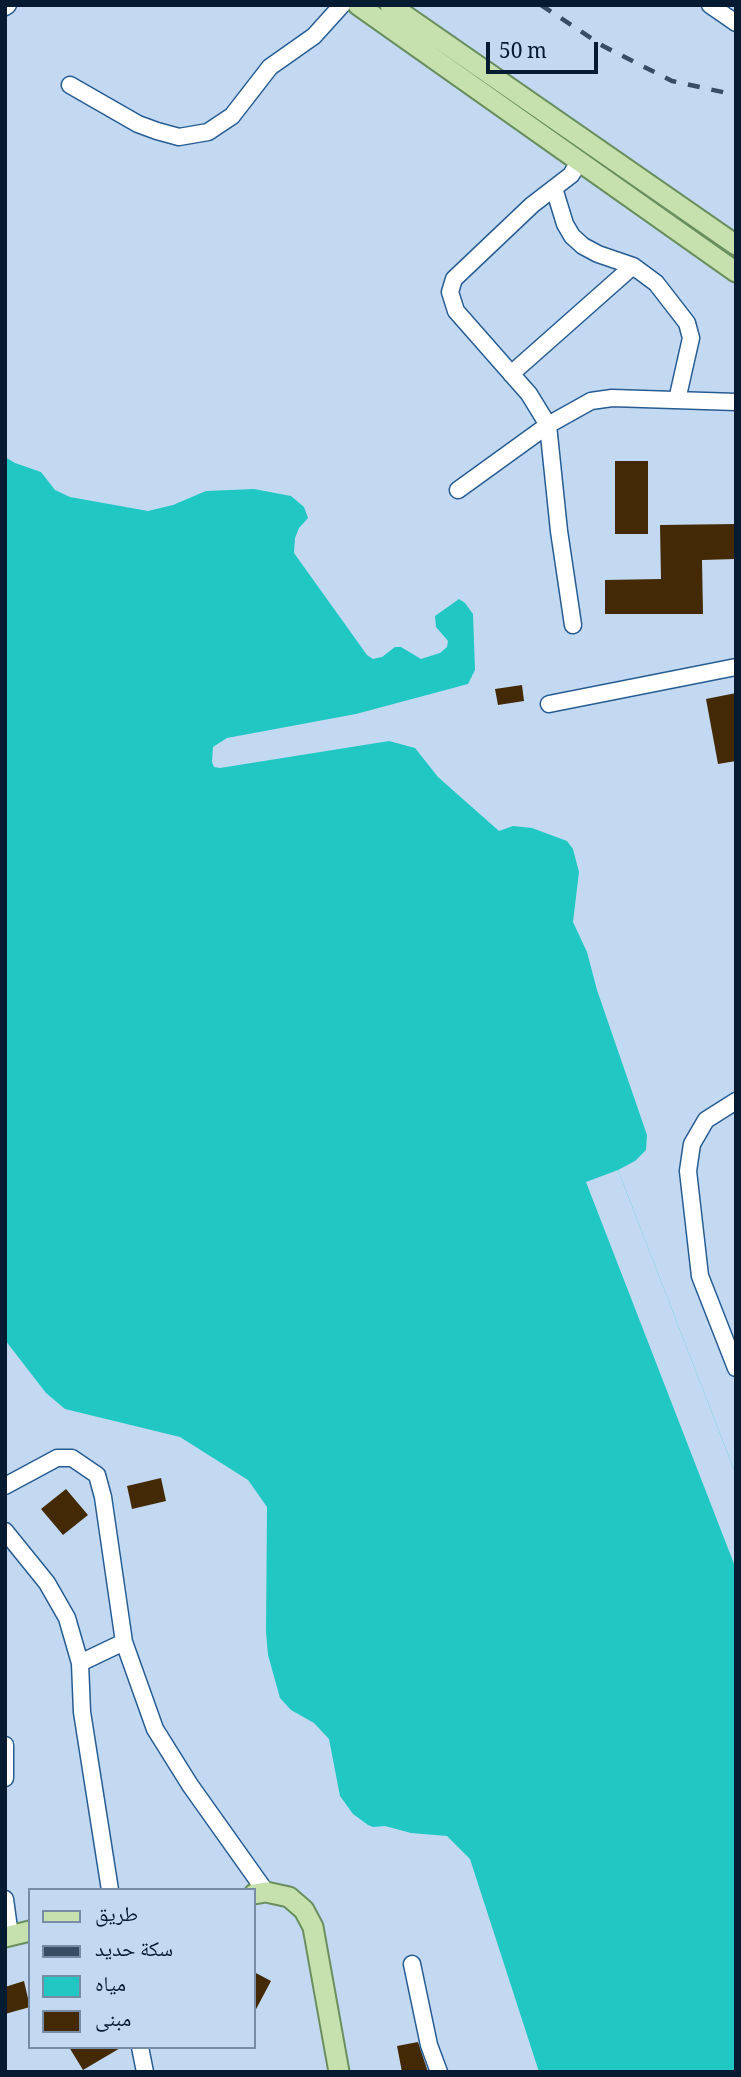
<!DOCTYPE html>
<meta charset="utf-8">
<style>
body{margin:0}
#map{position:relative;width:741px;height:2077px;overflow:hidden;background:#c3d9f2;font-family:Georgia,"Noto Naskh Arabic",serif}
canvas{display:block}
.frame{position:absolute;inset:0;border:7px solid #051b31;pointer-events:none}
.legend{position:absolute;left:28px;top:1888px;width:228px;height:161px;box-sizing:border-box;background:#c3d9f2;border:2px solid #778da5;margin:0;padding:9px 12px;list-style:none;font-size:21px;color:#051b31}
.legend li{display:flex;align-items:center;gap:14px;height:35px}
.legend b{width:35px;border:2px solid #778da5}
.scale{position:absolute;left:486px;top:42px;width:112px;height:32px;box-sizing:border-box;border:4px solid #051b31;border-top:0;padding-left:9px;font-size:21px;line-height:24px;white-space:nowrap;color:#051b31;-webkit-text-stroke:5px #c3d9f2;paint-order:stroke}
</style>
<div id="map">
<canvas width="741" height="2077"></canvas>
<div class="frame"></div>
<ul class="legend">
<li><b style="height:9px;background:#c6e1ad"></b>طريق</li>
<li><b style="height:9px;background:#374d64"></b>سكة حديد</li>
<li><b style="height:19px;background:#21c8c3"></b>مياه</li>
<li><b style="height:19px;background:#432a04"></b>مبنى</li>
</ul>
<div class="scale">50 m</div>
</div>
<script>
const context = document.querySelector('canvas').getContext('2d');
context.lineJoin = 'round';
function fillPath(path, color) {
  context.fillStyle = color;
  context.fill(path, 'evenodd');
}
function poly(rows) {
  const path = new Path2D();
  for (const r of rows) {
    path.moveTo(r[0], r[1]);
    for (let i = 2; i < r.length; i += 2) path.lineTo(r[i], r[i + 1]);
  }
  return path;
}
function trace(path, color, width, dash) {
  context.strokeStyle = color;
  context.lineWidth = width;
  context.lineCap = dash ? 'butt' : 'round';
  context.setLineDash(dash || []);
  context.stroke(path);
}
fillPath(poly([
 [5,457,15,463,41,472,55,490,70,497,148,511,173,505,206,491,254,489,291,496,304,507,308,518,299,528,295,538,294,553,367,655,373,659,382,657,395,647,401,647,421,659,440,653,447,647,448,641,436,627,435,616,459,599,465,603,473,614,475,670,468,684,356,714,227,738,213,747,212,762,214,767,220,768,389,741,415,748,438,777,499,831,513,826,532,828,567,841,573,849,579,872,573,922,587,952,597,990,647,1135,646,1150,635,1161,618,1170,736,1475,736,2072,539,2072,470,1859,447,1836,411,1833,385,1826,373,1827,368,1825,353,1814,340,1796,329,1739,314,1723,291,1710,280,1698,268,1655,266,1632,267,1507,248,1480,180,1437,65,1409,46,1393,5,1340]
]), '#21c8c3');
fillPath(poly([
 [618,1170,736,1475,736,1569,586,1182]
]), '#c3d9f2');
fillPath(poly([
 [615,461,648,461,648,534,615,534],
 [736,524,736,559,702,560,703,614,605,614,605,580,661,579,660,525],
 [522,685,524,701,498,705,495,689],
 [736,693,736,761,718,764,706,699],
 [161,1478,166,1501,132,1509,127,1486],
 [66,1489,88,1515,63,1535,41,1509],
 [254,1972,271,1981,254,2013],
 [24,1981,30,2007,5,2014,5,1987],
 [418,2042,428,2072,402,2072,397,2046],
 [69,2047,122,2047,83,2070]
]), '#432a04');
const minor = poly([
 [710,5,736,23],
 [5,7,8,5],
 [70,85,138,124,157,131,179,137,208,132,232,116,270,67,314,36,342,5],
 [554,188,565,224,572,236,583,246,598,254,633,266,656,283,687,323,691,338,677,400],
 [511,374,633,266],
 [458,490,548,425,591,401,612,398,736,402],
 [573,625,559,531,548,425,529,394,456,311,450,292,454,279,532,205,571,175,579,162],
 [549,704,736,667],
 [736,1101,706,1120,692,1144,688,1171,700,1276,736,1368],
 [5,1486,57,1458,72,1458,97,1475,103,1497,124,1642,155,1729,190,1785,266,1892],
 [5,1531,47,1583,67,1618,80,1663,82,1712,110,1890],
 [80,1663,124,1642],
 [5,1745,5,1778],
 [5,1899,10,1936],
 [412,1964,429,2045,439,2072],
 [140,2047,145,2072]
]);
const major = poly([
 [358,5,736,272],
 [390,5,736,245],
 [254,1894,266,1892,289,1897,304,1910,313,1927,339,2072],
 [5,1937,30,1931]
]);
trace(minor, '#265c92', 19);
trace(major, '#6a8f5e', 23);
trace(minor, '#fff', 16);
trace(major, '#c6e1ad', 19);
trace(poly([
 [541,5,603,46,672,81,736,95]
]), '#374d64', 4.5, [12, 12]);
</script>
